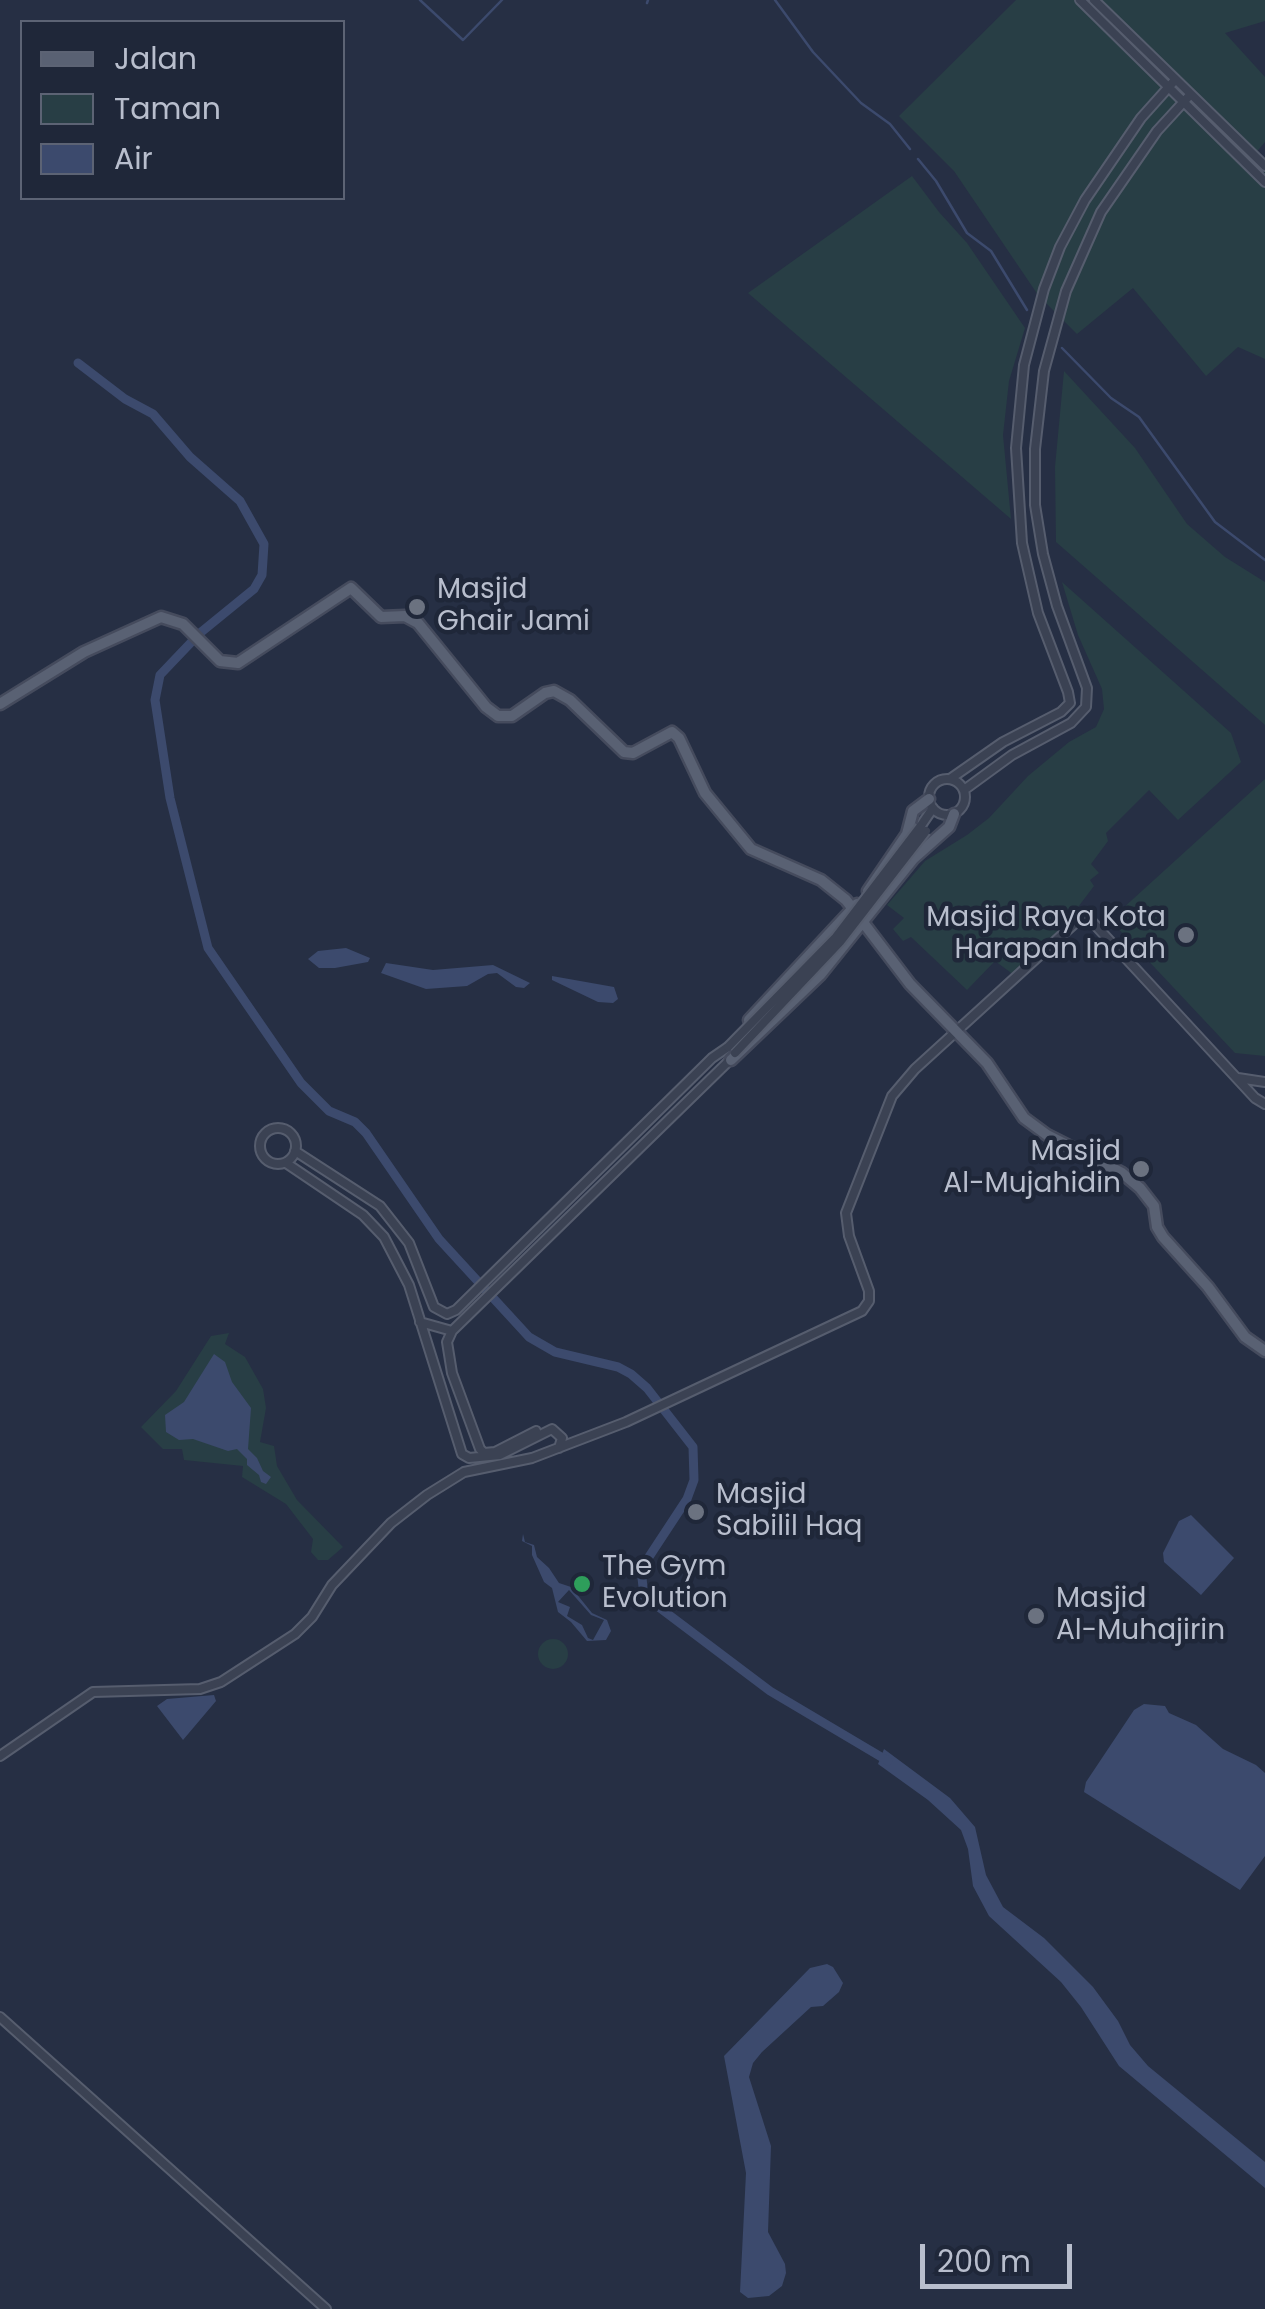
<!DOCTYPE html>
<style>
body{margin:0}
#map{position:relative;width:1265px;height:2309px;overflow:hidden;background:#262f44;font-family:Poppins,sans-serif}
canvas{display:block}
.legend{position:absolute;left:20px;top:20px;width:325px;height:180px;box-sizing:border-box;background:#1f2739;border:2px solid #5c6374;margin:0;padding:12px 18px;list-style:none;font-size:30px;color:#b8becd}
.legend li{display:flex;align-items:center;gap:20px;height:50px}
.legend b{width:50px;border:2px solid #5c6374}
.scale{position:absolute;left:920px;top:2244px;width:152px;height:45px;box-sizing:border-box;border:5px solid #b8becd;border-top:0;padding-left:12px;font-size:30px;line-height:35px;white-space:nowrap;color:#b8becd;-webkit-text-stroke:8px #1f2739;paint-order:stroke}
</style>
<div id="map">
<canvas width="1265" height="2309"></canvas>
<ul class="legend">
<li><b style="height:12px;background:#596173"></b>Jalan</li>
<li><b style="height:28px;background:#283e45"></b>Taman</li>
<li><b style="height:28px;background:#3c4a6d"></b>Air</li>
</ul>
<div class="scale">200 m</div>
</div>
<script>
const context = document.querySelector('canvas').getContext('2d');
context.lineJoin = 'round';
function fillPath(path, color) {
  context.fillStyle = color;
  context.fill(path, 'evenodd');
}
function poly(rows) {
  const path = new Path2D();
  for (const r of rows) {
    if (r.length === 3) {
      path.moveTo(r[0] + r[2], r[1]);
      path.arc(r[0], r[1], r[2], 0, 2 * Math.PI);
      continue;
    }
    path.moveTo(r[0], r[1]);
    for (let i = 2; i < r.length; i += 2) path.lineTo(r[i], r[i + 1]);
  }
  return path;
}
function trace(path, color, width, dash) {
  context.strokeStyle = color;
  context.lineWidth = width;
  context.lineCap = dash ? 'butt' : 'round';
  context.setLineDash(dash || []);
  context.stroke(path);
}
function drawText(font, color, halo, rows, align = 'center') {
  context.font = font + ' Poppins,sans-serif';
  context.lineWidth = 9;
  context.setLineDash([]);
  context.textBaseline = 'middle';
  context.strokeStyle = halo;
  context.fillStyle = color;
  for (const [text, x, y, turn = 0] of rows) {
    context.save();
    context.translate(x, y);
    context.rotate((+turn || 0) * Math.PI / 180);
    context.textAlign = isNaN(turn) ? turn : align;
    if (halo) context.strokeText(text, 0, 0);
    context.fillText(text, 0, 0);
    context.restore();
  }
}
fillPath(poly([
 [1016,0,1265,0,1265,21,1225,33,1265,77,1265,142,1254,155,1265,166,1265,359,1238,347,1206,376,1133,288,1077,334,1038,295,954,171,899,116],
 [912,176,939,212,967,243,1025,328,1009,381,1003,435,1011,519,748,293],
 [1064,371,1135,448,1187,524,1225,557,1265,582,1265,725,1056,542,1055,467],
 [1062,582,1231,733,1241,762,1178,820,1149,790,1106,833,1108,841,1091,864,1099,873,1090,880,1094,886,1066,923,1014,975,995,961,967,990,911,937,903,941,893,929,904,918,887,905,925,861,967,835,989,818,1028,776,1069,742,1096,727,1104,709,1102,689,1078,635],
 [1265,779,1265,1056,1235,1053,1110,920],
 [229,1333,225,1344,245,1357,263,1389,266,1408,260,1442,274,1446,277,1466,297,1500,343,1547,328,1560,318,1560,311,1552,313,1539,286,1504,242,1477,243,1466,184,1460,182,1449,163,1449,141,1427,176,1391,211,1336],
 [553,1654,15]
]), '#283e45');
fillPath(poly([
 [346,948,370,958,368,962,335,968,319,968,308,959,318,951],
 [386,963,433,970,493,965,530,983,524,988,516,987,497,973,488,974,467,986,426,989,381,973],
 [552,976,614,987,618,999,613,1003,598,1002,552,980],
 [214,1354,225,1362,232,1382,251,1408,248,1449,257,1458,263,1471,271,1477,266,1484,261,1482,259,1475,247,1465,247,1459,237,1449,228,1451,193,1439,179,1440,166,1432,165,1415,184,1402],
 [1191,1515,1234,1558,1201,1595,1164,1562,1163,1553,1179,1521],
 [523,1534,525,1542,534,1545,537,1557,549,1568,559,1583,571,1587,592,1613,607,1620,611,1631,606,1640,587,1641,571,1622,558,1612,552,1588,544,1582,532,1555,532,1546,522,1541],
 [569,1590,591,1615,604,1620,593,1640,588,1638,582,1625,567,1616,570,1607,558,1602],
 [214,1695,216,1701,183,1740,157,1706,167,1699],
 [1144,1704,1165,1706,1169,1713,1196,1725,1223,1749,1256,1765,1265,1773,1265,1856,1240,1890,1084,1792,1086,1782,1134,1710],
 [884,1749,950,1798,975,1827,986,1875,1003,1907,1044,1938,1093,1987,1118,2021,1130,2045,1148,2066,1265,2162,1265,2188,1119,2066,1081,2007,1061,1982,989,1916,973,1886,968,1849,961,1830,928,1800,878,1764],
 [827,1964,833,1967,843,1983,839,1992,823,2006,811,2007,762,2052,753,2063,749,2077,771,2146,768,2232,785,2264,786,2273,782,2286,769,2296,748,2298,740,2292,746,2173,724,2056,810,1968]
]), '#3c4a6d');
trace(poly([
 [420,0,463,40,502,0],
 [775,0,813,52,861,103,890,124,910,149],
 [647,3,648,0],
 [918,159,936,181,967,233,991,251,1027,310],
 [1062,348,1111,398,1139,417,1215,522,1265,560]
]), '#3c4a6d', 2.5);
trace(poly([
 [78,363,125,399,153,414,190,457,240,501,264,544,262,575,254,589,200,633,160,675,155,700,170,798,208,948,301,1083,329,1111,355,1122,366,1133,439,1239,529,1337,555,1352,618,1367,631,1374,647,1388,693,1447,694,1480,687,1499,641,1569,644,1596,770,1691,888,1761]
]), '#3c4a6d', 9);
const minor = poly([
 [1080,0,1265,182],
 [1094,0,1265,166],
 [950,779,1003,742,1061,712,1070,703,1068,692,1038,613,1022,543,1016,448,1024,365,1044,289,1060,247,1085,200,1141,118,1175,80],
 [947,797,18],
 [964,790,1012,755,1071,723,1086,707,1087,688,1057,606,1043,554,1035,505,1035,449,1044,371,1066,291,1101,212,1157,131,1190,95],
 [920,827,933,808],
 [1238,1078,1265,1082],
 [278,1146,18],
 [295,1151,380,1206,409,1243,434,1307,447,1314,456,1310,712,1058,728,1047],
 [286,1163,363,1215,384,1237,409,1285,462,1454,469,1458,500,1455,552,1429,562,1438,559,1448],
 [420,1322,452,1331,733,1057],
 [452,1331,447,1342,452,1373,480,1449,484,1453,495,1452,536,1431],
 [0,1756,93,1692,200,1689,221,1682,295,1634,312,1617,332,1585,391,1523,427,1495,464,1472,532,1458,626,1422,862,1311,869,1301,869,1291,849,1236,846,1213,892,1096,915,1069,1085,914,1255,1098,1265,1104],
 [0,2017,326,2309]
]);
const major = poly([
 [0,704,84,652,161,617,183,624,220,661,238,663,351,588,381,617,405,616,418,623,486,707,498,716,512,716,545,693,554,691,570,700,624,752,633,753,672,732,679,738,705,793,751,849,821,880,846,900,910,984,987,1063,1024,1118,1047,1135,1122,1173,1140,1188,1154,1206,1157,1227,1163,1237,1208,1287,1245,1337,1265,1351],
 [868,891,907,834,913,811,929,799],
 [749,1020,857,904],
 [731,1060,820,975,913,859,949,827,954,814]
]);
trace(minor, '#565d6e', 12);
trace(major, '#454b5d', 15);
trace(minor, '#3b4253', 8);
trace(major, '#596173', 10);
const minorBridge = poly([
 [728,1047,836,937,920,827],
 [735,1053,840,942,926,831]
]);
trace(minorBridge, '#565d6e', 12, []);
trace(minorBridge, '#3b4253', 8);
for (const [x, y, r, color] of [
 [417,607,10,"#6b7280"],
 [1186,935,10,"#6b7280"],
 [1141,1169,10,"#6b7280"],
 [696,1512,10,"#6b7280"],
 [582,1584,10,"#2e9e5b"],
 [1036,1616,10,"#6b7280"]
]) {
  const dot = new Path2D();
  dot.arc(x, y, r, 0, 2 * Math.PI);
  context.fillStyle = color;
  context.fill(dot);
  trace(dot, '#1f2739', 4);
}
drawText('28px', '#b8becd', '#1f2739', [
 ["Masjid",437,591],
 ["Ghair Jami",437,623],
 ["Masjid Raya Kota",1166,919,"right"],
 ["Harapan Indah",1166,951,"right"],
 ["Masjid",1121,1153,"right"],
 ["Al-Mujahidin",1121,1185,"right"],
 ["Masjid",716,1496],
 ["Sabilil Haq",716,1528],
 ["The Gym",602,1568],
 ["Evolution",602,1600],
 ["Masjid",1056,1600],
 ["Al-Muhajirin",1056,1632]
], 'left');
</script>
